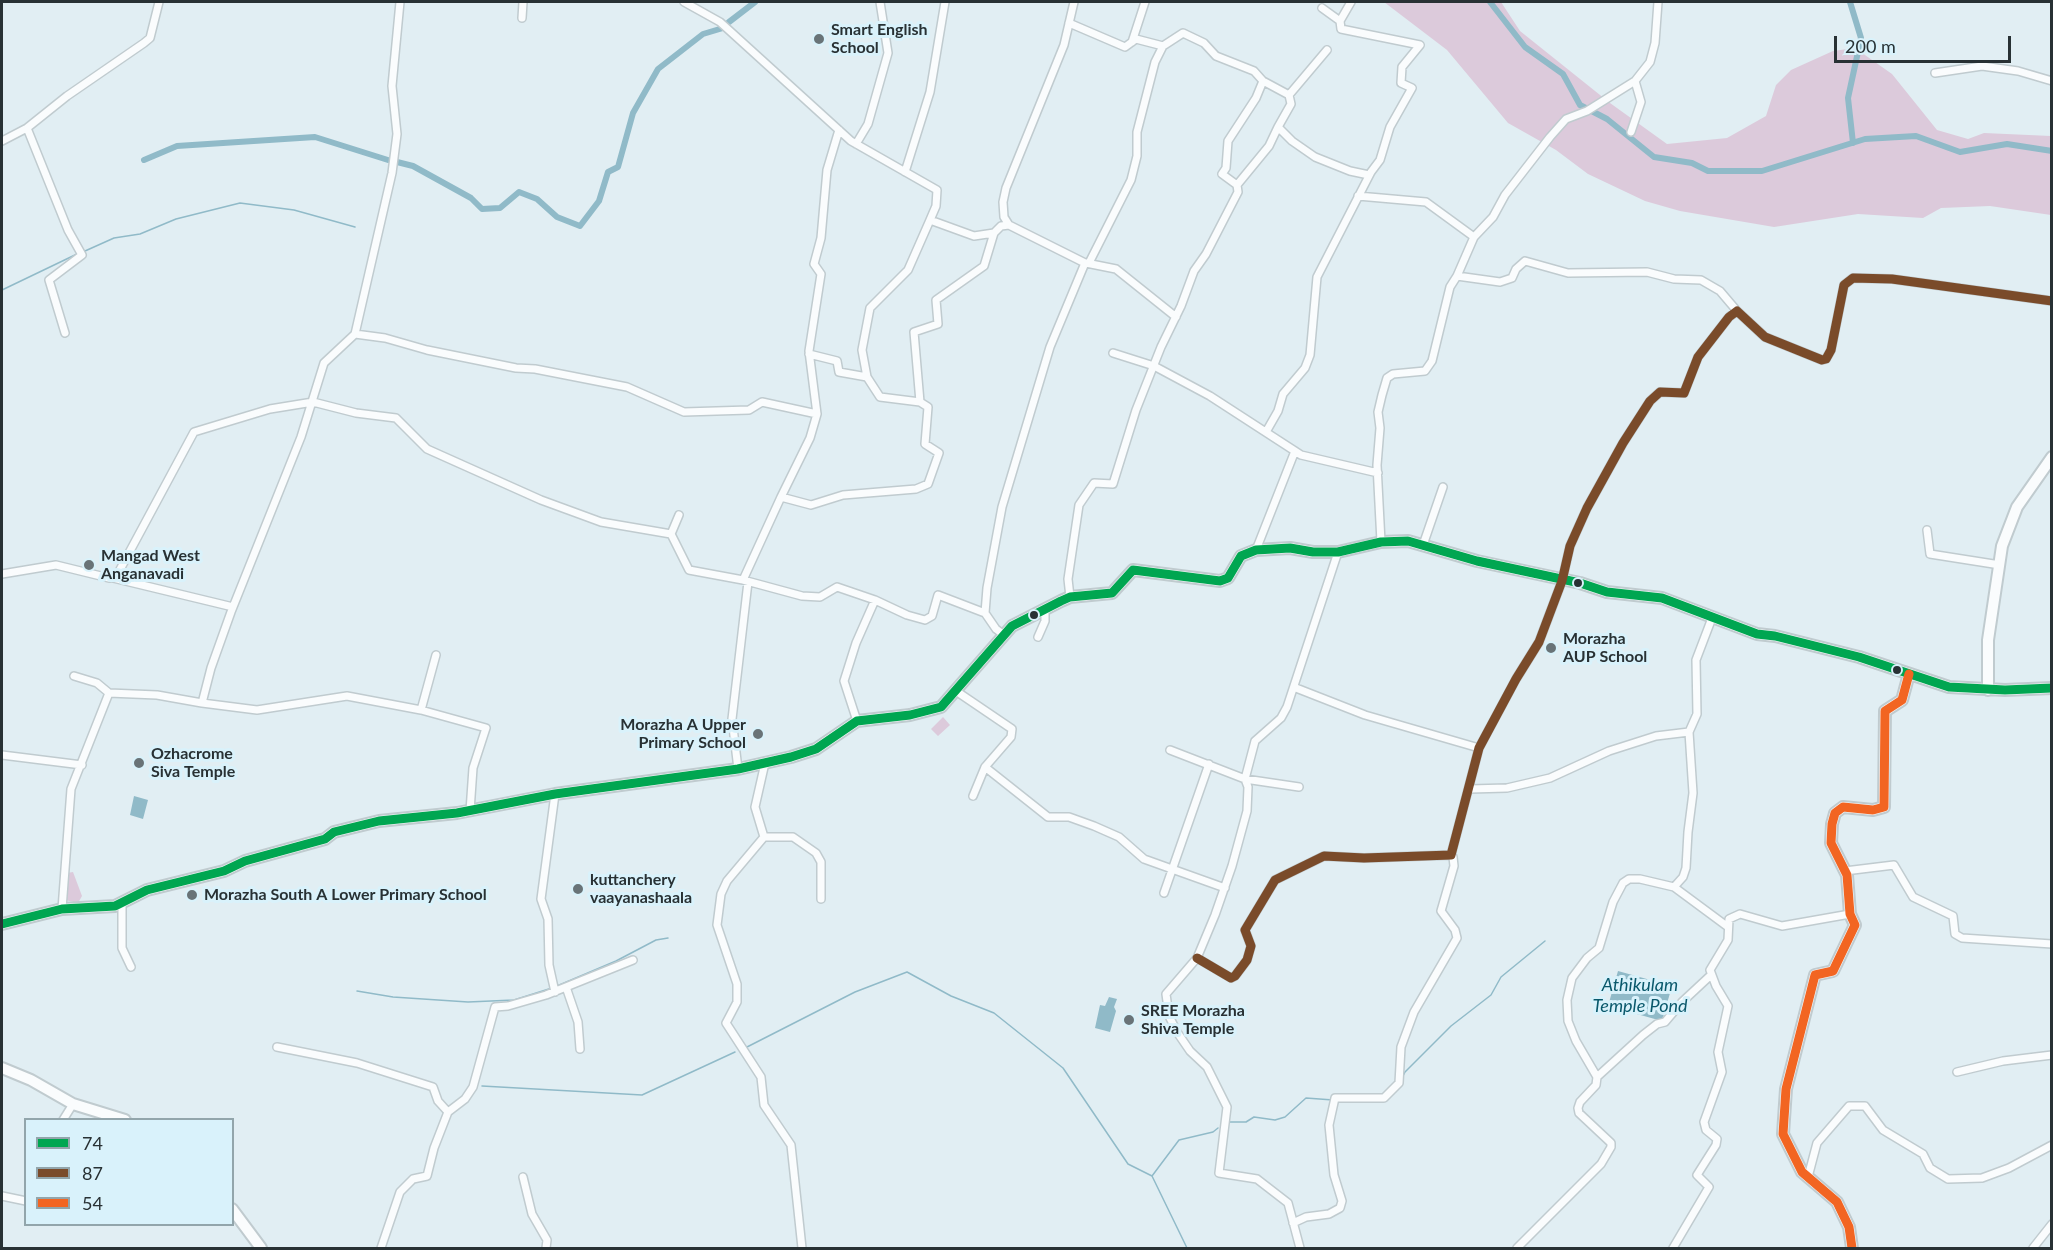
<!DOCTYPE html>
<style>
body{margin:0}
#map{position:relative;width:2053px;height:1250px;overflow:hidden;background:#e1eef3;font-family:Lato,sans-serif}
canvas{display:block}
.frame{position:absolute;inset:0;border:3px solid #283134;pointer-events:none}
.legend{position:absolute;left:24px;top:1118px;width:210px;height:108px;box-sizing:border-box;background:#d9f2fb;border:2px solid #92a5ab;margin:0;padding:8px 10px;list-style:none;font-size:18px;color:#283134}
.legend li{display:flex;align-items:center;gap:12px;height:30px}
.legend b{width:30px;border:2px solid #92a5ab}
.scale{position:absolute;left:1834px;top:36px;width:177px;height:27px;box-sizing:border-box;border:3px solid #283134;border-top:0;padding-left:8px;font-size:18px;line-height:21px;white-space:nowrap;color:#283134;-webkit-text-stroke:4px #d9f2fb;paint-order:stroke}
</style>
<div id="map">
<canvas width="2053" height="1250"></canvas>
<div class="frame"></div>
<ul class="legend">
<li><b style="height:8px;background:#00a651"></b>74</li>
<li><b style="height:8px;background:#7a4b2a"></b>87</li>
<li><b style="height:8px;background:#f26522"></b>54</li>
</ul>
<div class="scale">200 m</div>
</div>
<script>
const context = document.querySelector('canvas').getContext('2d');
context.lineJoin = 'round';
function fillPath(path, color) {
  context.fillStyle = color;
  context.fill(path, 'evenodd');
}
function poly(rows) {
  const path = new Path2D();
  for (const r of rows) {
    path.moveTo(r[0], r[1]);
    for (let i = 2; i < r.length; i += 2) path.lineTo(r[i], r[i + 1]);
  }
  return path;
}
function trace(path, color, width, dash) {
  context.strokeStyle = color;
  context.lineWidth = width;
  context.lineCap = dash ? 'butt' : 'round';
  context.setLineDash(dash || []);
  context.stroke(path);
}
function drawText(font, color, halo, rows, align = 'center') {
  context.font = font + ' Lato,sans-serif';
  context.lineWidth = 6;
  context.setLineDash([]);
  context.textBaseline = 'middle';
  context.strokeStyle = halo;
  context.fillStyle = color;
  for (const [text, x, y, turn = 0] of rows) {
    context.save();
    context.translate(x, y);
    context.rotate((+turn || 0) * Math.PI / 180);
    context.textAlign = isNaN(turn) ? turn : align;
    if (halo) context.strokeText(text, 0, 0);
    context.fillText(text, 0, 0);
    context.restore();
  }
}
fillPath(poly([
 [1384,2,1501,2,1520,31,1610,103,1667,144,1727,138,1766,116,1776,85,1791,70,1833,51,1855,48,1892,74,1937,130,1968,139,1984,133,2051,136,2051,215,1990,206,1941,208,1923,218,1858,214,1774,227,1680,211,1645,201,1588,174,1556,150,1508,123,1447,50],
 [943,717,950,725,938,736,931,729],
 [73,872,82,896,78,903,65,900,67,873]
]), '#dccadb');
fillPath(poly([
 [134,796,148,800,143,819,130,815],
 [1618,971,1672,986,1662,1021,1608,1006],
 [1109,997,1117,999,1114,1007,1116,1011,1110,1032,1095,1028,1100,1005,1105,1006]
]), '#90bac8');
trace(poly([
 [85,251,114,238,140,234,176,219,240,203,294,210,355,227],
 [2,290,77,254],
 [557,986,616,961,656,940,668,938],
 [357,991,393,997,468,1002,514,1000,552,988],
 [747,1047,855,992,907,972,951,996,994,1013,1063,1068,1128,1164,1152,1176,1187,1248],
 [1402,1078,1405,1072,1451,1026,1491,995,1501,977,1545,941],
 [482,1086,642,1095,735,1052],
 [1338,1101,1348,1101],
 [1230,1122,1246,1122,1254,1117,1275,1120,1285,1117,1306,1098,1333,1100],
 [1152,1176,1179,1140,1213,1132,1218,1128]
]), '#90bac8', 1.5);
trace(poly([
 [1490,2,1525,47,1563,74,1580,105,1607,119,1654,157,1692,163,1708,171,1762,171,1865,139,1916,136,1960,152,2007,144,2052,151],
 [1850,2,1861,38,1848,98,1853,143],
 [729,22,755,2],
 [144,160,177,146,315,137,388,160],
 [397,162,413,166,471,198,482,209,500,208,519,192,537,199,557,217,580,226,599,201,608,172,618,167,633,113,658,69,703,34,723,28]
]), '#90bac8', 6);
const street = poly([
 [684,2,720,22,851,141,937,190,936,206,930,220],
 [1322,8,1340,21],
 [522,18,523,2],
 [1069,23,1125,47,1136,39,1163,46,1183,33,1204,43,1216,56,1254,71,1263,81,1256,98,1228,141,1226,168,1222,174,1237,185,1238,192,1206,254,1194,271,1181,306,1161,347,1136,410,1113,484,1094,483,1079,505,1068,579,1070,597],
 [1132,42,1145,2],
 [1935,73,1982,66,2018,71,2052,81],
 [1263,81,1289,95,1327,50],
 [1289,95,1291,104,1278,127,1292,141,1315,157,1350,171,1369,175],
 [27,128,68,230,82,255,49,280,65,333],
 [1631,132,1641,102,1635,81],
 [2,141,27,128,67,96,144,43,150,38,159,2],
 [856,144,868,124,888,53,880,2],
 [905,172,930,92,945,2],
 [1237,185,1269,146,1278,127],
 [1358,196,1426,202,1474,237],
 [1086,263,1116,269,1176,317],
 [1089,263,1131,180,1137,156,1137,132,1155,62,1163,46],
 [1457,276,1474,237,1493,217,1505,195,1550,137,1566,119,1587,111,1635,81,1650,62,1655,43,1658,2],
 [355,334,385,338,427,350,516,368,535,369,627,387,684,412,749,410,762,402,817,414,809,351,821,274,814,264,821,238,827,170,839,130],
 [1113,353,1154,366,1210,396,1301,455,1378,473],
 [809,354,837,361,839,372,867,377,862,350,870,308,908,270,930,220,974,236,994,233,1001,226,1009,225],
 [920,402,914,332,938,324,936,300,984,266,994,233],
 [1266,432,1278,411,1283,394,1305,368,1310,355,1317,277,1371,172,1380,160,1390,127,1412,88,1401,83,1402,67,1420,45,1341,29,1340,21,1351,2],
 [781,497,810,438,817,414],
 [1927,530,1930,554,2000,565],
 [671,534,679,515],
 [1381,542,1377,465,1380,428,1378,412,1382,395,1387,378,1393,374,1425,371,1432,361,1450,287,1457,276,1500,282,1512,278,1516,269,1525,261,1568,273,1647,272,1674,279,1701,280,1720,291,1737,311],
 [1423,545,1443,487],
 [1256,550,1295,451],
 [2,574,56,565,109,578,116,577,194,432,270,409,313,402,356,413,396,418,427,449,541,500,601,522,671,534,689,570,743,580,802,596,820,597,837,587,875,600],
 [113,578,233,607],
 [743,580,781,497,811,505,843,495,916,489,928,484,939,453,925,444,928,407,920,402,880,397,867,377],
 [1004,635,996,629,985,613,987,588,1002,507,1050,347,1085,263,1009,225,1004,217,1003,202,1006,188,1064,45,1074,2],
 [1038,637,1045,621,1045,610],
 [74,676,97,683,109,693],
 [1296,688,1365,715,1479,748],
 [956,691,1012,729,1011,737,985,767,1043,813,1048,817,1069,817,1094,826,1119,837,1144,859,1225,888],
 [202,703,257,710,347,696,421,710,486,728,473,768,470,811],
 [421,710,436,655],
 [857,721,844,681,856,643,875,600,907,615,925,620,932,616,938,595,985,613],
 [1170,750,1245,779,1299,787],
 [2,755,82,765],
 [765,763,755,807,764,837,727,881,721,894,717,925,737,984,737,1002,726,1023,761,1077,764,1105,791,1145,802,1248],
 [738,769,732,719,748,582],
 [1470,789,1507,788,1550,778,1609,751,1656,736,1689,732],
 [973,796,985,767],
 [764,837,793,837,816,853,821,862,821,899],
 [1845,871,1894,865,1913,897,1953,916,1955,934,1962,938,2052,944],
 [1674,887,1728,927],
 [1164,893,1209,764],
 [122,902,122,948,131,967],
 [62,909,71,789,109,693,157,695,202,703,211,668,231,612,301,437,324,363,355,334,392,173,397,134,392,86,400,2],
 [1197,958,1231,978,1235,976,1247,960,1251,946,1245,930,1275,880,1324,856,1364,858,1451,855,1479,748,1516,679,1539,642,1562,581,1570,546,1587,508,1623,443,1650,401,1660,392,1684,393,1698,357,1729,317,1737,311,1765,337,1822,360,1826,359,1831,350,1844,285,1853,278,1892,279,2052,301],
 [566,987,578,1022,580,1049],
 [555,992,549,965,548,919,541,899,555,794],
 [277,1047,357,1063,433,1087,438,1101,448,1112],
 [1957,1072,2003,1061,2052,1055],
 [1597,1077,1576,1041,1568,1021,1567,1000,1572,978,1587,958,1599,948,1613,902,1623,883,1629,879,1640,879,1674,887,1683,877,1686,868,1688,832,1693,793,1689,732,1697,714,1696,660,1712,618],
 [63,1120,73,1104],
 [523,1177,532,1214,547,1240,546,1248],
 [1808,1177,1817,1143,1849,1106,1865,1106,1883,1130,1923,1154,1930,1168,1948,1179,1982,1178,2009,1168,2052,1145],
 [2,1196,26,1201],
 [1293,1223,1306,1217,1329,1214,1340,1208,1342,1201,1334,1175,1329,1125,1335,1098,1384,1098,1399,1083,1401,1047,1414,1012,1457,938,1455,930,1441,911,1454,866,1453,857,1450,855],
 [381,1248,400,1192,413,1179,427,1176,434,1148,448,1112,465,1099,473,1087,495,1007,508,1006,546,995,633,960],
 [1300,1248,1288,1203,1257,1179,1219,1173,1227,1107,1207,1067,1190,1051,1177,1032,1169,1016,1166,994,1197,958,1215,915,1232,866,1247,811,1248,787,1245,779,1255,741,1281,718,1287,707,1338,552],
 [1517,1248,1601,1164,1611,1147,1611,1143,1579,1113,1578,1108,1580,1102,1596,1085,1597,1077,1643,1035,1657,1024,1665,1022,1682,1002,1711,975],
 [1673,1248,1709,1187,1697,1175,1716,1145,1717,1139,1706,1130,1704,1122,1722,1072,1718,1052,1728,1006,1716,986,1710,970,1728,940,1729,919,1740,914,1782,926,1850,914],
 [2033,1248,2052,1224]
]);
const secondary = poly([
 [1988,690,1988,640,2002,546,2017,507,2052,457],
 [2,924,62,909,115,906,147,890,224,871,245,861,325,839,334,832,379,821,457,813,555,794,738,769,791,757,816,749,857,721,910,715,941,707,1012,626,1061,601,1070,597,1112,593,1133,570,1220,581,1228,578,1241,556,1256,550,1290,548,1313,552,1338,552,1381,542,1408,541,1477,561,1580,583,1607,592,1662,598,1757,634,1775,636,1859,657,1949,687,2005,690,2052,688],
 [2,1068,31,1080,73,1104,125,1120],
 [232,1209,261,1248],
 [1852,1248,1849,1227,1837,1202,1802,1172,1783,1134,1786,1089,1815,975,1833,971,1855,925,1850,914,1847,875,1831,843,1832,824,1835,813,1843,807,1873,810,1884,807,1885,711,1902,700,1909,674]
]);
trace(street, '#c0cbcf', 10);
trace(secondary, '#c0cbcf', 14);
trace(street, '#fafcfd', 7);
trace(secondary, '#fafcfd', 10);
trace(poly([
 [2,924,62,909,115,906,147,890,224,871,245,861,325,839,334,832,379,821,457,813,555,794,738,769,791,757,816,749,857,721,910,715,941,707,1012,626,1061,601,1070,597,1112,593,1133,570,1220,581,1228,578,1241,556,1256,550,1290,548,1313,552,1338,552,1381,542,1408,541,1477,561,1580,583,1607,592,1662,598,1757,634,1775,636,1859,657,1949,687,2005,690,2052,688]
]), '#00a651', 9);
trace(poly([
 [1197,958,1231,978,1235,976,1247,960,1251,946,1245,930,1275,880,1324,856,1364,858,1451,855,1479,748,1516,679,1539,642,1562,581,1570,546,1587,508,1623,443,1650,401,1660,392,1684,393,1698,357,1729,317,1737,311,1765,337,1822,360,1826,359,1831,350,1844,285,1853,278,1892,279,2052,301]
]), '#7a4b2a', 9);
trace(poly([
 [1852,1248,1849,1227,1837,1202,1802,1172,1783,1134,1786,1089,1815,975,1833,971,1855,925,1850,914,1847,875,1831,843,1832,824,1835,813,1843,807,1873,810,1884,807,1885,711,1902,700,1909,674]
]), '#f26522', 9);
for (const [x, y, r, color] of [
 [819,39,6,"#697377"],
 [89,565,6,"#697377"],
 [1578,583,5,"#283134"],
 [1034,615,5,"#283134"],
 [1551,648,6,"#697377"],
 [1897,670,5,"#283134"],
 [758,734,6,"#697377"],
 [139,763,6,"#697377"],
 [578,889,6,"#697377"],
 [192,895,6,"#697377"],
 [1129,1020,6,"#697377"]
]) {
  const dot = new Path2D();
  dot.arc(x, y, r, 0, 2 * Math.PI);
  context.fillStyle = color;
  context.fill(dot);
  trace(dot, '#d9f2fb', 2);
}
drawText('bold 16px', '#283134', '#d9f2fb', [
 ["Smart English",831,30],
 ["School",831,48],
 ["Mangad West",101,556],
 ["Anganavadi",101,574],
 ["Morazha",1563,639],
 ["AUP School",1563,657],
 ["Morazha A Upper",746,725,"right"],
 ["Primary School",746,743,"right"],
 ["Ozhacrome",151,754],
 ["Siva Temple",151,772],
 ["kuttanchery",590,880],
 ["vaayanashaala",590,898],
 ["Morazha South A Lower Primary School",204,895],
 ["SREE Morazha",1141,1011],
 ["Shiva Temple",1141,1029]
], 'left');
drawText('italic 18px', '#09586b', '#d9f2fb', [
 ["Athikulam",1640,985],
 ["Temple Pond",1640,1006]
]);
</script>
